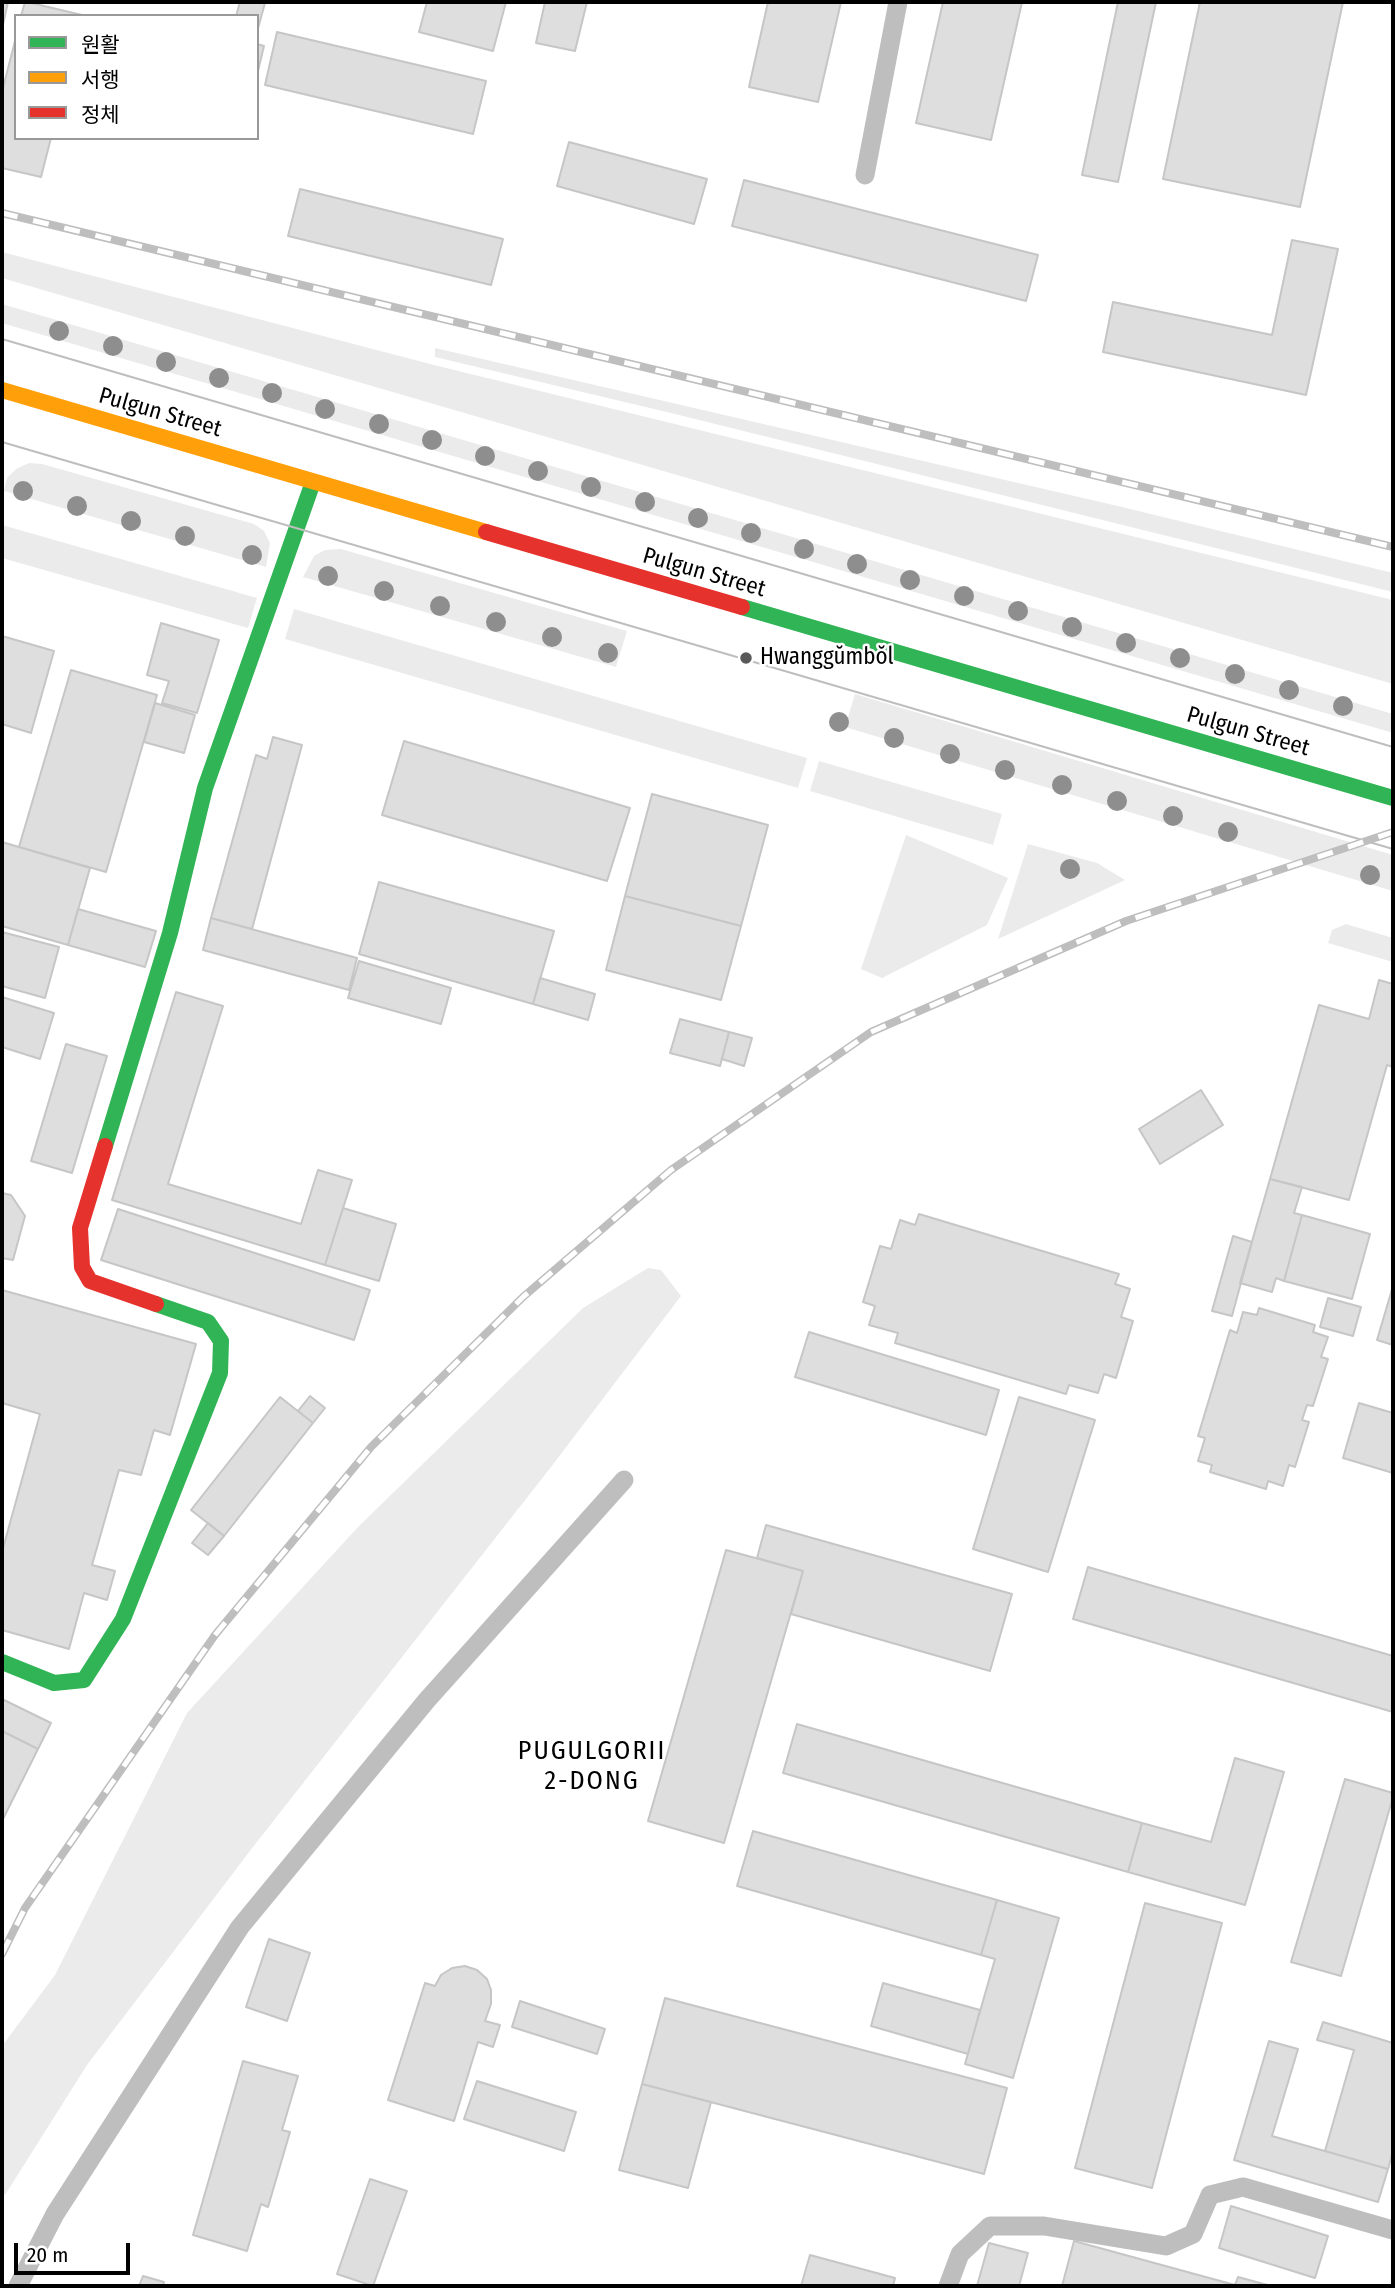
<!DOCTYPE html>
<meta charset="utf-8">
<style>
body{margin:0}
#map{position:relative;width:1395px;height:2288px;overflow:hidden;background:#fff;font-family:"Fira Sans Condensed","Noto Sans KR",sans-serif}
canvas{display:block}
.frame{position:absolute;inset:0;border:4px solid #000;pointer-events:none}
.legend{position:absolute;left:14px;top:14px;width:245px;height:126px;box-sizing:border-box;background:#fff;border:2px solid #999;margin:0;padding:9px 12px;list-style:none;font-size:21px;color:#000}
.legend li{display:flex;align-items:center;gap:14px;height:35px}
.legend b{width:35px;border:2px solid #999}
.scale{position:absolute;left:14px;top:2243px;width:116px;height:32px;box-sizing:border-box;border:4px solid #000;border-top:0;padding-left:9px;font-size:21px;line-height:24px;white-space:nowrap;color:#000;-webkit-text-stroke:5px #fff;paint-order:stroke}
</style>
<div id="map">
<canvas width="1395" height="2288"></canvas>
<div class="frame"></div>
<ul class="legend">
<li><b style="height:9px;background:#30b455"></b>원활</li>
<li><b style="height:9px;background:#ff9f0a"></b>서행</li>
<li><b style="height:9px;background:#e5322d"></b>정체</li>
</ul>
<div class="scale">20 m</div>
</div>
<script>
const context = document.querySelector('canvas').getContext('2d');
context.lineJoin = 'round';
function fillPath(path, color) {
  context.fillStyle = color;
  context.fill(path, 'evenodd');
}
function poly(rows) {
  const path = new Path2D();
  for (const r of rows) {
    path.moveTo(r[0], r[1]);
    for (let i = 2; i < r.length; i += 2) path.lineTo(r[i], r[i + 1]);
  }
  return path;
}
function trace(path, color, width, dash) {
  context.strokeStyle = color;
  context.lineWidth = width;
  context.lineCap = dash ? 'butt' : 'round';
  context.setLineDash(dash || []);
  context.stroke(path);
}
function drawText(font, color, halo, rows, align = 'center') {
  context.font = font + ' "Fira Sans Condensed",sans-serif';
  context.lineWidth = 5;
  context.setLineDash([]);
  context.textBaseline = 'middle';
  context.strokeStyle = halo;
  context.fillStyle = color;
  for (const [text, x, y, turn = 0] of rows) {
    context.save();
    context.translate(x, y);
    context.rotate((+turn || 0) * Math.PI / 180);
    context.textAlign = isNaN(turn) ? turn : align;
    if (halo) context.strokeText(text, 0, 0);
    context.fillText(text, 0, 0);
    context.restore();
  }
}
fillPath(poly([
 [2,252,434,365,1393,600,1393,684,2,278],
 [2,304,1393,714,1393,733,2,323],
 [435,348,1122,507,1393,573,1393,592,671,413,435,357],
 [29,463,42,464,254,524,264,531,270,543,266,567,4,491,7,478,16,469],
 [2,525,257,598,248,628,2,558],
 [341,549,627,631,616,667,303,577,314,556,325,550],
 [294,609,807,758,798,788,285,639],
 [855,694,1393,855,1393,891,845,727],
 [819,761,1002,814,993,845,810,791],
 [906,835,1008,878,987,925,882,978,861,969],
 [1028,844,1097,863,1125,880,998,939],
 [1346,924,1393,938,1393,962,1328,943,1332,930],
 [648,1268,661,1270,681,1296,551,1467,253,1847,87,2065,5,2195,2,2193,2,2046,55,1975,187,1713,359,1526,583,1308]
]), '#ebebeb');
const building = poly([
 [2,2,8,2,2,29,2,2],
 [25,2,27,2,82,15,21,16,25,2],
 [240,2,265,3,257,32,257,16,236,16,240,2],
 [427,2,506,2,493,51,419,32,427,2],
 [545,2,587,2,575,51,536,43,545,2],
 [768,2,841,2,818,102,749,87,768,2],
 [943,2,1022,2,991,140,916,123,943,2],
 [1118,2,1156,2,1118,182,1082,175,1118,2],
 [1200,2,1343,2,1300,207,1163,179,1200,2],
 [277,32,486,81,473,134,265,85,277,32],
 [16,37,16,138,51,138,41,177,2,168,2,92,16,37],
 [257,44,264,46,257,75,257,44],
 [569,142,707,179,694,224,557,186,569,142],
 [744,180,1038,255,1026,301,732,226,744,180],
 [300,189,503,239,491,285,288,236,300,189],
 [1292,240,1338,249,1306,395,1103,352,1113,302,1272,335,1292,240],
 [161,623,219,640,197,713,162,703,169,681,147,675,161,623],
 [2,636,54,651,31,733,2,724,2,636],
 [71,670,157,695,106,872,19,847,71,670],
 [155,703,195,715,184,753,144,742,155,703],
 [273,737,302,745,252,929,211,918,256,755,267,759,273,737],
 [404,741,630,808,607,881,382,815,404,741],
 [652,794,768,825,741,926,625,896,652,794],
 [2,842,90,868,68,945,2,926,2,842],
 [379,882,554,931,533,1004,359,954,379,882],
 [625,896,741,926,721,1000,606,970,625,896],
 [78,909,156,931,145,967,68,945,78,909],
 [211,918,357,958,349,990,203,950,211,918],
 [2,932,59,947,45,998,2,986,2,932],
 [359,961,451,988,441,1024,348,998,359,961],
 [540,978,595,994,588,1020,533,1004,540,978],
 [1379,980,1393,984,1393,1067,1387,1065,1349,1200,1270,1179,1319,1005,1369,1019,1379,980],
 [176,992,223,1006,168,1184,301,1224,318,1170,352,1180,325,1265,112,1200,176,992],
 [2,997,54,1013,40,1059,2,1047,2,997],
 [680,1019,729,1032,720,1066,670,1053,680,1019],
 [729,1032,752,1038,744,1066,722,1059,729,1032],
 [66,1044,107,1056,72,1173,31,1161,66,1044],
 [1201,1090,1223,1125,1160,1164,1139,1129,1201,1090],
 [1270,1179,1302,1187,1294,1213,1302,1215,1284,1281,1276,1278,1272,1292,1240,1283,1270,1179],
 [2,1193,11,1195,25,1216,13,1260,2,1258,2,1193],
 [343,1208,396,1224,379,1281,325,1265,343,1208],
 [118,1209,370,1290,354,1340,101,1260,118,1209],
 [919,1214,1119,1274,1115,1284,1130,1289,1121,1317,1133,1321,1116,1378,1104,1374,1098,1393,1069,1385,1066,1394,895,1343,898,1333,869,1325,875,1306,863,1302,880,1246,891,1249,900,1220,915,1225,919,1214],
 [1302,1215,1370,1234,1352,1299,1284,1281,1302,1215],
 [1233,1236,1252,1242,1232,1316,1212,1311,1233,1236],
 [1393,1286,1393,1345,1377,1340,1393,1286],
 [2,1290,196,1344,170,1435,154,1430,141,1475,119,1470,92,1565,115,1571,107,1600,84,1593,69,1649,2,1630,2,1552,40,1414,2,1403,2,1290],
 [1328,1298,1361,1307,1353,1336,1320,1327,1328,1298],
 [1259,1308,1315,1325,1313,1332,1328,1337,1321,1357,1328,1359,1313,1406,1307,1405,1302,1420,1309,1422,1295,1467,1289,1465,1283,1486,1268,1481,1266,1489,1210,1472,1212,1465,1198,1461,1205,1438,1198,1436,1230,1330,1237,1333,1243,1312,1257,1315,1259,1308],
 [809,1332,999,1390,986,1435,795,1377,809,1332],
 [310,1396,325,1408,313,1423,298,1411,310,1396],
 [280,1397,313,1423,224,1536,191,1510,280,1397],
 [1019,1397,1095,1420,1048,1572,973,1549,1019,1397],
 [1359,1403,1393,1413,1393,1473,1343,1458,1359,1403],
 [208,1523,224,1536,208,1555,192,1543,208,1523],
 [766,1525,1012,1594,990,1671,791,1614,803,1571,757,1558,766,1525],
 [726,1550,803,1571,724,1843,648,1821,726,1550],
 [1088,1567,1393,1656,1393,1712,1073,1619,1088,1567],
 [2,1699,51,1723,38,1749,2,1731,2,1699],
 [797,1724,1142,1823,1128,1872,783,1773,797,1724],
 [2,1731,38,1749,2,1821,2,1731],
 [1235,1758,1284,1772,1245,1905,1128,1872,1142,1823,1211,1842,1235,1758],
 [1345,1779,1393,1793,1393,1797,1341,1976,1291,1962,1345,1779],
 [753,1831,997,1900,981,1955,737,1886,753,1831],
 [997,1900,1059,1918,1013,2078,965,2064,995,1959,981,1955,997,1900],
 [1145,1903,1222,1923,1152,2188,1075,2168,1145,1903],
 [269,1939,310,1953,287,2021,246,2007,269,1939],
 [465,1966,477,1970,487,1979,491,1990,491,2004,485,2021,500,2025,493,2047,478,2042,454,2121,388,2100,425,1983,435,1986,441,1975,452,1968,465,1966],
 [883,1983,980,2010,968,2054,871,2026,883,1983],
 [665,1998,1007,2088,984,2174,642,2084,665,1998],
 [520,2001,605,2029,597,2054,512,2027,520,2001],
 [1323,2022,1393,2043,1393,2151,1388,2169,1325,2151,1354,2050,1317,2040,1323,2022],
 [1269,2041,1298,2049,1272,2136,1388,2169,1378,2202,1234,2160,1269,2041],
 [243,2061,298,2076,282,2130,290,2132,268,2207,261,2204,247,2251,193,2235,243,2061],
 [477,2081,576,2112,564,2151,464,2119,477,2081],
 [642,2084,711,2102,688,2188,619,2170,642,2084],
 [370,2179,407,2191,373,2286,337,2274,370,2179],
 [1231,2206,1328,2236,1315,2278,1219,2248,1231,2206],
 [1074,2241,1235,2285,1238,2277,1271,2286,1062,2286,1074,2241],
 [989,2243,1028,2253,1019,2286,977,2286,989,2243],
 [810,2255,895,2278,893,2286,801,2286,810,2255],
 [143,2276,164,2282,163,2286,139,2286,143,2276]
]);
fillPath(building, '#dedede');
trace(building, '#c6c6c6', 2);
trace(poly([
 [865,175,898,2],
 [18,2286,55,2214,240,1927,427,1700,624,1480],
 [948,2286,960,2254,990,2226,1044,2226,1166,2246,1193,2234,1210,2195,1243,2187,1393,2230]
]), '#bebebe', 19);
trace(poly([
 [742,607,1393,798],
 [105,1146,170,933,205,788,313,482],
 [2,1662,54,1683,84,1680,123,1619,220,1373,221,1341,208,1322,156,1304]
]), '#30b455', 16);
trace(poly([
 [2,390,486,532]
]), '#ff9f0a', 16);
trace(poly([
 [486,532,742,607],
 [105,1146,80,1228,82,1267,90,1281,156,1304]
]), '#e5322d', 16);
trace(poly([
 [2,339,1393,747],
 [2,442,1393,849]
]), '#bebebe', 2);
const rail = poly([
 [2,213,1393,547],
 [2,1954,25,1908,215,1635,371,1447,523,1297,671,1170,871,1032,1126,921,1393,832]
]);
trace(rail, '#bebebe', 8);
trace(rail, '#fff', 5, [16]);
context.fillStyle = '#8e8e8e';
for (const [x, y] of [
 [59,331],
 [113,346],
 [166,362],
 [219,378],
 [272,393],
 [325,409],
 [379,424],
 [432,440],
 [485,456],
 [538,471],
 [591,487],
 [23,491],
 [645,502],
 [77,506],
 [698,518],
 [131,521],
 [751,533],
 [185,536],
 [804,549],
 [252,555],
 [857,564],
 [328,576],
 [910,580],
 [384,591],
 [964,596],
 [440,606],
 [1018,611],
 [496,622],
 [1072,627],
 [552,637],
 [1126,643],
 [608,653],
 [1180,658],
 [1235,674],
 [1289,690],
 [1343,706],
 [839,722],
 [894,738],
 [950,754],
 [1005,770],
 [1062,785],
 [1117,801],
 [1173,816],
 [1228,832],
 [1070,869],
 [1370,875]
]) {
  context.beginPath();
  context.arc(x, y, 10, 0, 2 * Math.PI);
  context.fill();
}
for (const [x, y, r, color] of [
 [746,658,7,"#595959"]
]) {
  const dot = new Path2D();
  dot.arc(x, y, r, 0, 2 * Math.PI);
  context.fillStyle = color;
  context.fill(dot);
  trace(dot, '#fff', 2.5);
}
drawText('23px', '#000', '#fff', [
 ["Pulgun Street",160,413,16],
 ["Pulgun Street",704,573,16],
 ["Pulgun Street",1248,732,16]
]);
drawText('23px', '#000', '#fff', [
 ["Hwanggŭmbŏl",760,658]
], 'left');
context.letterSpacing = '2px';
drawText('26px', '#000', '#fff', [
 ["PUGULGORII",592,1752],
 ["2-DONG",592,1782]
]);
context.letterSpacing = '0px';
</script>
